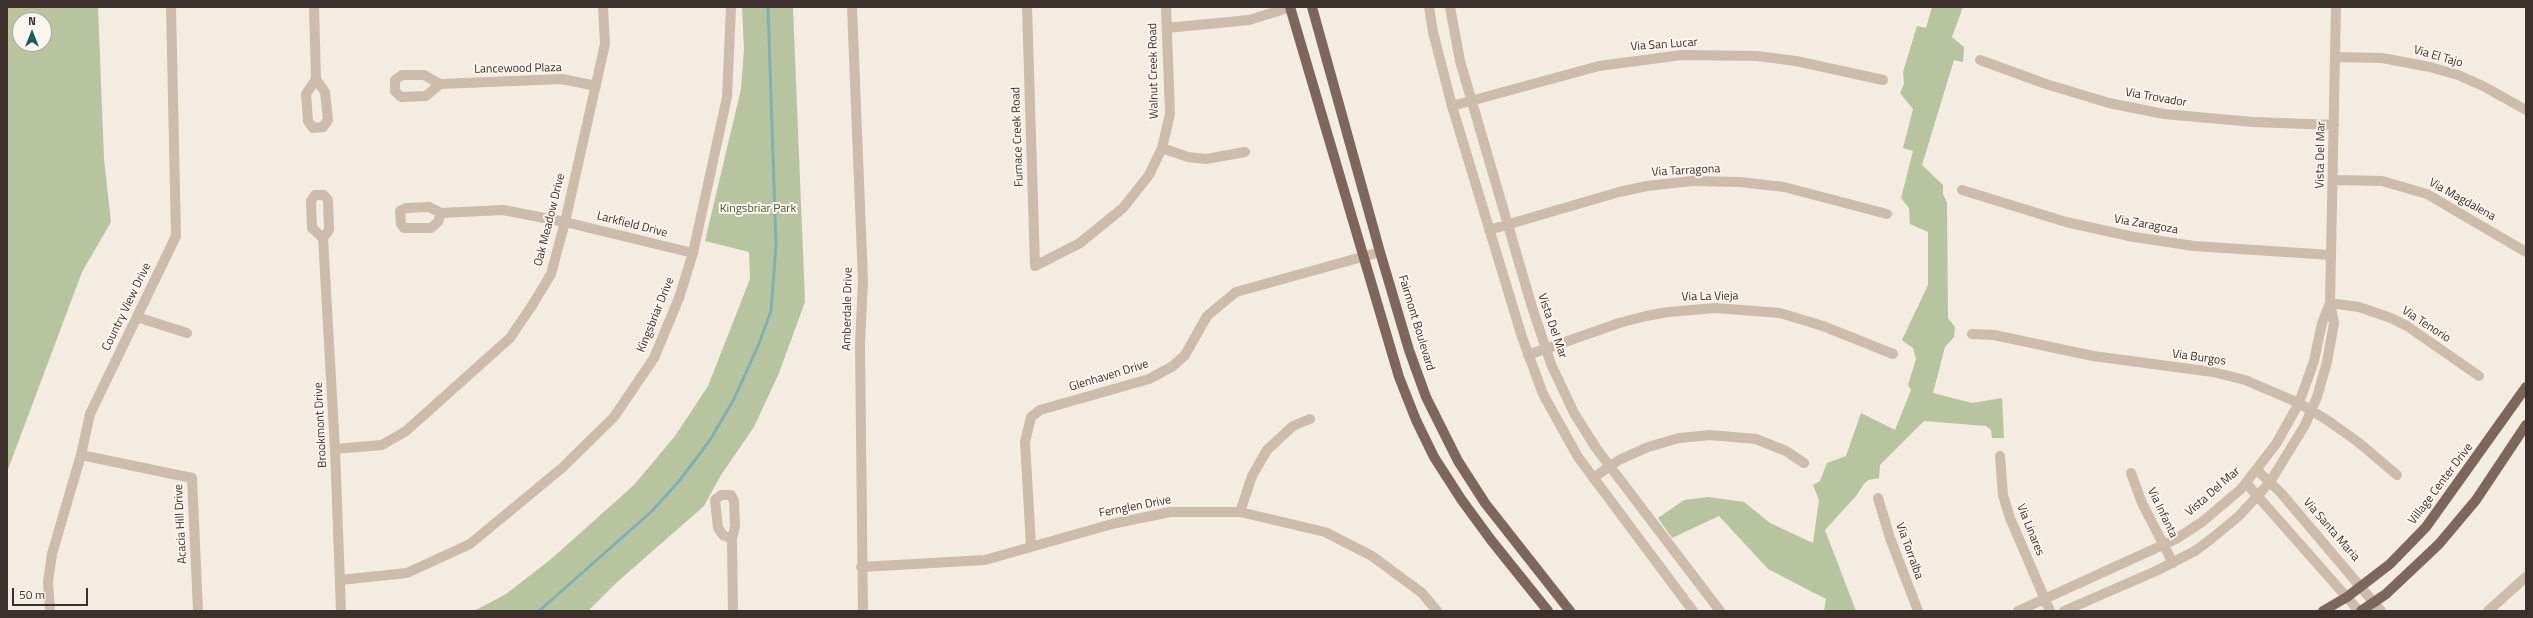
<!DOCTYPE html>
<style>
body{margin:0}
#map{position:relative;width:2533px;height:618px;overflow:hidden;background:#f4ebe1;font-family:"Titillium Web",sans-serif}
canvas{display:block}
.frame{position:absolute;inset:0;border:8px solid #3b302b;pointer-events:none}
.north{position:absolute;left:12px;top:12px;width:40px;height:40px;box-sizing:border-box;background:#fbf5ee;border:1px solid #aea6a0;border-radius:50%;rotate:0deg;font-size:11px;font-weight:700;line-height:16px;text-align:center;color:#3b302b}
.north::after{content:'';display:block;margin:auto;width:14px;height:18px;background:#1f5a5e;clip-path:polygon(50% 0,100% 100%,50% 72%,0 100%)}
.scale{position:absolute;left:12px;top:588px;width:76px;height:18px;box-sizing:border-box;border:2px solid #3b302b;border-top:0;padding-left:5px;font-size:12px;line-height:14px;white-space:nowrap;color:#3b302b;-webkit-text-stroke:3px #fbf5ee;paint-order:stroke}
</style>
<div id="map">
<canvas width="2533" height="618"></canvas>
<div class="frame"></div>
<div class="north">N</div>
<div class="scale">50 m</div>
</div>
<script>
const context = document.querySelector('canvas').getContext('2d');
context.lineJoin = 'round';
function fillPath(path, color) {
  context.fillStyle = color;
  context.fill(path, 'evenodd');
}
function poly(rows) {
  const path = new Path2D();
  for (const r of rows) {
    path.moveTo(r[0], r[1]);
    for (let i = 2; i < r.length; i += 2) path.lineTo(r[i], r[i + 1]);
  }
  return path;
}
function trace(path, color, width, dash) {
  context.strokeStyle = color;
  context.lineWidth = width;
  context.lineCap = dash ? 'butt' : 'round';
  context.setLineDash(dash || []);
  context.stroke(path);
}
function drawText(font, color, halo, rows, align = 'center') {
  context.font = font + ' "Titillium Web",sans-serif';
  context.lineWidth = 4;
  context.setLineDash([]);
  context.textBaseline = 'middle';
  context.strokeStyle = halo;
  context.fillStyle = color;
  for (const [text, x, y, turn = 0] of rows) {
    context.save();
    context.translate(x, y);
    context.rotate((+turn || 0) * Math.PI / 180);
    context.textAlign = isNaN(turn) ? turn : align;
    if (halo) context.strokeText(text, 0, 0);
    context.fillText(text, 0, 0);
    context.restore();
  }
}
fillPath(poly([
 [7,7,98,7,104,159,111,222,82,272,7,472],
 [20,20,44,20,44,44,20,44],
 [742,7,793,7,805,302,779,373,754,427,721,475,704,506,615,584,588,611,474,611,506,594,550,560,634,485,675,436,708,386,750,279,749,252,705,241,741,89,744,49],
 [1932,7,1963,7,1952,37,1964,47,1963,62,1954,60,1922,165,1943,185,1943,194,1947,203,1948,318,1955,327,1954,337,1945,347,1933,393,1972,403,2002,398,2004,438,1992,438,1991,430,1986,426,1924,421,1880,465,1879,478,1868,480,1863,485,1857,495,1825,530,1856,611,1824,611,1826,599,1768,569,1719,516,1672,538,1658,518,1684,500,1708,497,1744,502,1770,523,1813,543,1819,500,1813,485,1820,481,1827,463,1846,456,1861,413,1895,430,1911,390,1908,385,1916,359,1913,348,1902,340,1928,285,1928,232,1910,224,1909,208,1901,198,1913,151,1903,148,1913,109,1900,93,1904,84,1903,72,1917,26,1926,28]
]), '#b8c4a0');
trace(poly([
 [539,611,651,512,680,480,710,440,734,399,758,346,771,311,776,245,768,7]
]), '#7fb0b2', 3);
trace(poly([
 [314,7,316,79,325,92,328,120,323,127,313,128,308,121,306,94,316,79],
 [852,7,863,281,860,344,863,611],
 [1027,7,1035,266,1080,243,1123,208,1149,175,1162,148,1170,114,1166,7],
 [1429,7,1433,32,1452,106,1522,337,1543,394,1578,457,1693,611],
 [1450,7,1460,61,1532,307,1551,364,1574,413,1596,448,1720,611],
 [1167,28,1249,20,1291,7],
 [2335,57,2382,58,2430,67,2458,75,2483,86,2526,110],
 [1980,60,2046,84,2109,103,2164,114,2253,122,2334,125],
 [440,84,426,96,401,97,395,91,395,80,402,75,424,75,440,84,562,79,596,86],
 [1452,106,1599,66,1682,55,1757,56,1796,61,1883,80],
 [1162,148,1188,157,1206,159,1245,152],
 [2333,180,2382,181,2427,194,2526,252],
 [1962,190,2066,222,2134,237,2194,246,2331,255],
 [441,213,438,222,431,228,404,228,401,224,400,211,406,208,429,207,441,213,503,210,565,222,693,253],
 [1489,230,1619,192,1647,186,1692,181,1740,182,1784,187,1887,214],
 [323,238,329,230,328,200,324,195,315,195,311,201,312,228,323,238,335,449,341,611],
 [2330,303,2359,307,2391,318,2407,326,2479,376],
 [137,317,187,333],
 [1972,334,1994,335,2093,356,2213,372,2245,380,2299,403,2327,420,2358,442,2397,475],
 [1528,355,1619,323,1646,316,1668,312,1715,308,1780,313,1823,326,1893,354],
 [335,449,382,445,406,431,510,338,533,304,551,274,565,222,605,44,603,7],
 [81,455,192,478,198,611],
 [2000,456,2003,495,2010,518,2050,611],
 [2257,470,2281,493,2381,611],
 [2131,473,2142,503,2173,563],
 [1593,478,1619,460,1648,447,1679,438,1710,435,1756,439,1786,451,1804,463],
 [2246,483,2359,611],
 [1878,498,1890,538,1918,611],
 [1240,512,1252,476,1267,450,1293,426,1310,419],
 [732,539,723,535,718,528,715,500,721,495,731,495,734,501,735,526,732,539,733,611],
 [1031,546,1025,442,1031,417,1040,410,1149,379,1173,366,1185,355,1207,316,1236,292,1380,252],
 [861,567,985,560,1112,524,1170,512,1240,512,1325,532,1372,556,1422,593,1437,611],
 [340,580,407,573,470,544,562,468,614,417,654,358,679,298,693,253,727,97,731,7],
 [50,611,48,582,52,554,81,455,90,414,176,236,171,7],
 [2018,611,2176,539,2202,522,2241,489,2276,444,2299,403,2314,361,2322,323,2330,303],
 [2064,611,2156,571,2195,551,2211,539,2239,516,2270,482,2305,425,2317,397,2327,362,2334,323,2330,303,2336,7],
 [2488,611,2526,577]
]), '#cdbbac', 10);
trace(poly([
 [1290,7,1399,377,1416,420,1434,457,1461,499,1491,540,1548,611],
 [1312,7,1380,252,1409,350,1426,397,1458,461,1485,503,1570,611],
 [2323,611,2347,597,2390,564,2426,527,2526,387],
 [2361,611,2386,594,2439,544,2476,500,2526,425]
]), '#7d675c', 10);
drawText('12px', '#3b302b', '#fbf5ee', [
 ["Via San Lucar",1664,45,-4],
 ["Via El Tajo",2438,57,16],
 ["Lancewood Plaza",518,69,-1],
 ["Walnut Creek Road",1154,71,-91],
 ["Via Trovador",2156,98,10],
 ["Furnace Creek Road",1018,137,-92],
 ["Vista Del Mar",2321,155,-89],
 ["Via Tarragona",1686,171,-3],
 ["Via Magdalena",2462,200,29],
 ["Oak Meadow Drive",550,220,-76],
 ["Larkfield Drive",632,225,14],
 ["Via Zaragoza",2146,225,10],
 ["Via La Vieja",1710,297,-1],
 ["Country View Drive",127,307,-64],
 ["Amberdale Drive",848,309,-89],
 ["Kingsbriar Drive",656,315,-68],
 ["Fairmont Boulevard",1416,323,73],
 ["Via Tenorio",2426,325,33],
 ["Vista Del Mar",1552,326,71],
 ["Via Burgos",2199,358,8],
 ["Glenhaven Drive",1109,376,-17],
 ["Brookmont Drive",321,425,-93],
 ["Village Center Drive",2441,484,-53],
 ["Vista Del Mar",2213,492,-41],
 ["Fernglen Drive",1135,507,-11],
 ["Via Infanta",2162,513,64],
 ["Acacia Hill Drive",181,524,-93],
 ["Via Linares",2030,530,68],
 ["Via Santa Maria",2331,530,49],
 ["Via Torralba",1909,551,70]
]);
drawText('12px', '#4a5a2e', '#fbf5ee', [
 ["Kingsbriar Park",758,209]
]);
</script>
